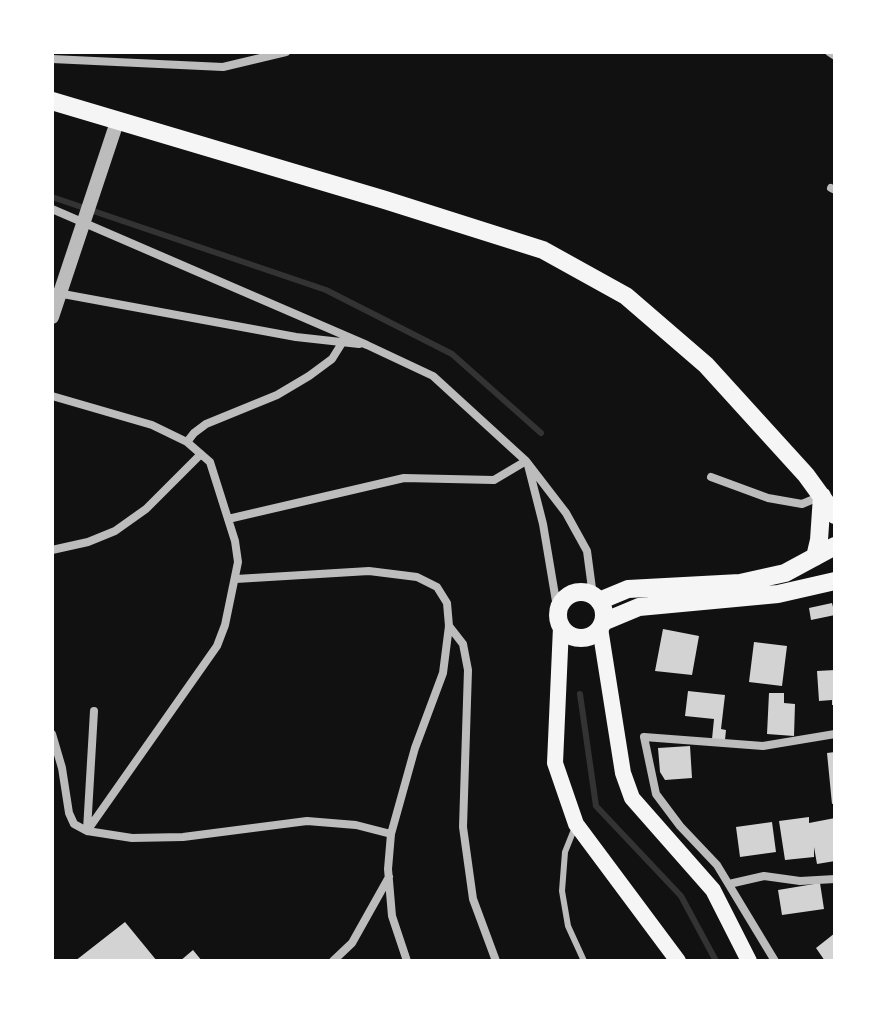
<!DOCTYPE html>
<style>
body{margin:0}
#map{position:relative;width:887px;height:1013px;overflow:hidden;background:#111;font-family:"Golos Text",sans-serif}
canvas{display:block}
.frame{position:absolute;inset:0;border:54px solid #fff;pointer-events:none}
</style>
<div id="map">
<canvas width="887" height="1013"></canvas>
<div class="frame"></div>
</div>
<script>
const context = document.querySelector('canvas').getContext('2d');
context.lineJoin = 'round';
function poly(rows) {
  const path = new Path2D();
  for (const r of rows) {
    if (r.length === 3) {
      path.moveTo(r[0] + r[2], r[1]);
      path.arc(r[0], r[1], r[2], 0, 2 * Math.PI);
      continue;
    }
    path.moveTo(r[0], r[1]);
    for (let i = 2; i < r.length; i += 2) path.lineTo(r[i], r[i + 1]);
  }
  return path;
}
function trace(path, color, width, dash) {
  context.strokeStyle = color;
  context.lineWidth = width;
  context.lineCap = dash ? 'butt' : 'round';
  context.setLineDash(dash || []);
  context.stroke(path);
}
function fillPath(path, color) {
  context.fillStyle = color;
  context.fill(path, 'evenodd');
}
trace(poly([
 [52,197,326,290,452,354,541,433],
 [580,694,596,806,681,896,716,961]
]), '#333', 6);
fillPath(poly([
 [832,603,835,615,811,620,809,608],
 [663,629,699,636,692,675,655,671],
 [754,642,787,646,782,686,749,682],
 [835,670,835,705,832,705,832,700,819,701,817,671],
 [688,691,725,695,721,729,726,730,725,740,712,739,714,719,685,716],
 [769,693,784,693,784,703,795,704,794,736,767,734],
 [690,746,692,778,665,780,660,772,658,748],
 [835,752,835,803,832,804,827,753],
 [809,817,809,823,835,818,835,861,817,864,814,847,814,857,785,860,779,821],
 [772,822,776,852,740,857,736,827],
 [820,883,824,909,782,915,778,890],
 [125,922,157,961,75,961],
 [835,933,835,961,825,961,816,948],
 [193,950,202,961,180,961]
]), '#d3d3d3');
trace(poly([
 [575,827,565,852,562,891,568,926,584,961]
]), '#bcbcbc', 6);
trace(poly([
 [829,52,835,56],
 [52,59,223,67,286,52],
 [831,188,835,190],
 [52,209,367,345,433,376,526,461,566,513,587,551,593,596],
 [52,292,296,337,359,344],
 [52,396,152,425,187,442,210,462,235,541,238,562,225,625,217,646,87,831],
 [187,442,194,433,206,424,277,395,309,376,332,359,342,343],
 [528,465,543,524,559,619],
 [711,477,768,498,802,504,821,496],
 [228,519,404,478,494,480,526,461],
 [52,550,88,542,115,531,146,509,201,454],
 [236,579,369,571,417,577,437,587,447,603,449,626,443,673,415,748,391,834,388,869,392,916,407,961],
 [449,626,463,644,468,670,463,827,473,899,496,961],
 [52,734,62,768,69,813,74,824,87,831,132,838,183,837,307,821,356,825,391,834],
 [87,830,94,711],
 [729,884,764,876,800,881,835,879],
 [333,961,352,943,389,877],
 [775,961,717,865,680,826,656,794,644,737,763,746,835,734]
]), '#bcbcbc', 8);
trace(poly([
 [52,317,117,122]
]), '#bcbcbc', 14);
trace(poly([
 [561,627,555,763,576,824,678,961],
 [600,628,623,773,632,798,713,890,749,961]
]), '#f5f5f5', 16);
trace(poly([
 [52,101,385,200,543,250,626,296,706,365,806,475,835,515],
 [815,557,819,540,822,496],
 [581,615,23],
 [599,601,628,589,740,583,785,573,835,546],
 [603,622,639,607,778,594,835,581]
]), '#f5f5f5', 18);
</script>
